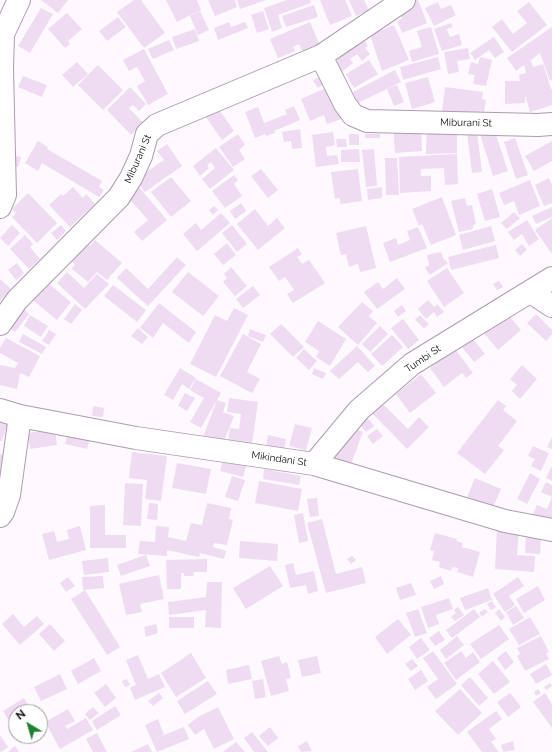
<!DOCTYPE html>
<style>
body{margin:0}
#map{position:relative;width:552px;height:752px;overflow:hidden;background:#fdf9fe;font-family:Raleway,sans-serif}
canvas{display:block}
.north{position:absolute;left:8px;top:704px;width:40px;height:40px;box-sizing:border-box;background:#fff;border:1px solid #a09da1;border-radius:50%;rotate:322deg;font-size:11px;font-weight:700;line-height:16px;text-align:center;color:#120b13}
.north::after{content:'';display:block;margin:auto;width:14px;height:18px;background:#208032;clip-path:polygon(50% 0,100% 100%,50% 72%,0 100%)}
</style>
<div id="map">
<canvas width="552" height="752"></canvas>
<div class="north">N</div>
</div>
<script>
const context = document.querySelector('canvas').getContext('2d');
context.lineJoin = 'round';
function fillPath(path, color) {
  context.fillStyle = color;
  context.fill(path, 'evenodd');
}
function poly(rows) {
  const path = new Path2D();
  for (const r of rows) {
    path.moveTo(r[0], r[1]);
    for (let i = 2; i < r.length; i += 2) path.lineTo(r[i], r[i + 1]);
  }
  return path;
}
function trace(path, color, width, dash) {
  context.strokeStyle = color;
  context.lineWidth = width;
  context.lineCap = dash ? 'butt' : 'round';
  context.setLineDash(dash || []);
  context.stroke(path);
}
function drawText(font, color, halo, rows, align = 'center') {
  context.font = font + ' Raleway,sans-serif';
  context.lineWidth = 4;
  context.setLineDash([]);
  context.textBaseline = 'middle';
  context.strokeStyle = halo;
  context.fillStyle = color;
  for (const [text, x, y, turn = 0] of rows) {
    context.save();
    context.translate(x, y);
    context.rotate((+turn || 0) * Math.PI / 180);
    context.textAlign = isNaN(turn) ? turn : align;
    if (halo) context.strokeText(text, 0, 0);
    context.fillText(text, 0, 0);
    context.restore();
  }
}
fillPath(poly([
 [41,0,68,0,58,13],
 [134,0,141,0,165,33,144,48,117,12],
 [166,0,197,0,201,10,177,22],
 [208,0,235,0,237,7,215,16],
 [237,0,266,0,240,9],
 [287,0,310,0,311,3,278,15,282,28,272,32,264,8],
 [320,0,345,0,352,16,330,25],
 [349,0,364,0,369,10,356,16],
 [411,0,418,0,427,23,402,33,397,21,402,19,399,10],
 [438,2,441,9,451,5,456,15,434,26,425,8],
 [529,2,547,25,512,52,492,27,502,19,513,34,527,23,517,11],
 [314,5,318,17,286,27,282,16],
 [41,8,53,14,30,53,18,46],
 [200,11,209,30,198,35,190,16],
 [263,11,269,29,257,33,251,15],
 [67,13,82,29,68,41,70,44,65,48,48,29],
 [118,17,126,27,107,41,99,31],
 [229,22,231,27,245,22,248,28,218,40,214,28],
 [310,22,320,46,303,53,299,44,293,47,295,51,278,58,270,39],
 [451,23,453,27,447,29,450,37,459,34,462,45,442,51,434,29],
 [394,25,409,60,382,71,370,35],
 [431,27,439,54,412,62,409,51,422,47,417,31],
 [552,27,552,80,550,81,540,53,531,60,533,67,543,64,551,89,552,89,552,105,530,112,525,95,525,103,505,104,505,81,520,81,519,75,526,73,524,65,516,71,507,58],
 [195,29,199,41,176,49,172,37],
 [494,37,504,52,495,58,489,50,475,60,470,53],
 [169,40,174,50,153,59,148,49],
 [364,40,368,46,365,48,370,54,362,61,357,54,350,59,353,63,342,72,335,63,338,61,332,53],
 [468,48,470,59,457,61,459,72,448,74,444,52],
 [144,49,168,94,148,105,137,86,145,81,137,67,129,71,123,60],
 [438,57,441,69,403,80,400,67],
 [480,57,492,60,486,86,473,84,475,75,468,74,471,62,478,64],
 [369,60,378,74,354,88,346,74],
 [77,62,88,74,73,87,62,75],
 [98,65,123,90,103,110,78,85],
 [395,70,401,82,358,103,353,92],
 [324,73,329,81,318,88,313,81],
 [23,76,47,85,42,97,18,87],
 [428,77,435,102,412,109,405,83],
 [397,85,404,102,394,106,387,89],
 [331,86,344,118,327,124,324,115,310,121,301,99],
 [130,87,146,104,139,111,133,105,129,108,144,124,131,135,107,110],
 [445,87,483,92,482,99,486,100,484,112,480,111,479,116,442,111],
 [213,101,234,131,222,140,201,110],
 [294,106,300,120,274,131,275,133,266,136,265,134,255,138,245,112,258,107,264,123,287,114,285,110],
 [393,123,421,129,422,151,395,153],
 [427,126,457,131,457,153,426,154],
 [300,129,302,148,292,149,291,141,284,142,282,132],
 [494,129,508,171,493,176,480,134],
 [333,132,335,145,326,147,327,156,337,155,339,164,316,167,312,135],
 [477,132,482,172,472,173,467,133],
 [238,134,245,145,239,150,245,159,233,167,219,147],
 [349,134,359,134,359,145,349,145],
 [365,134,380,134,380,138,365,138],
 [515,138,528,175,516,179,504,142],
 [336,139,346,139,347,147,337,147],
 [38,141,48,147,47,149,102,181,99,187,104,190,99,197,42,163,38,171,25,163],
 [552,141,552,161,534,171,525,156],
 [167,144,182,166,145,192,136,179,164,160,157,151],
 [216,148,234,170,210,189,202,179,215,168,211,162,207,165,209,168,200,176,193,166],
 [359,149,360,162,341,162,341,150],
 [374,149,377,186,366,187,362,150],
 [8,154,21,157,18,167,5,164],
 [457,154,458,184,445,185,444,168,421,169,421,176,431,176,431,191,400,193,399,157],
 [385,158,397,158,399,195,386,195],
 [261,169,278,190,268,198,251,176],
 [358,169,362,201,340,204,340,198,335,199,331,172],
 [234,175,238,180,234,184,242,196,225,208,212,191],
 [171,177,191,201,171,217,151,192],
 [549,178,552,185,552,203,544,206,535,185],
 [530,180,540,206,519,215,514,201,504,205,499,193],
 [137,185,167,220,142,241,134,232,148,220,126,195],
 [73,187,83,198,86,194,95,204,70,227,49,205,61,194,63,196],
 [382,187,382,198,368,200,367,189],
 [492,189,500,217,485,221,477,194],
 [28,193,57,223,37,243,12,217,16,213,12,209],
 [442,197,456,235,431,245,422,224,419,226,412,209],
 [465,198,467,206,472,205,476,224,473,225,473,229,459,232,451,201],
 [241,203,246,211,235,219,230,211],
 [214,206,218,210,213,215,209,210],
 [552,207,552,217,536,224,532,216],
 [255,209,268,226,277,218,285,228,258,250,237,224],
 [514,212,520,218,507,229,501,223],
 [221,213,230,223,197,251,183,234,196,223,201,230],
 [552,218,552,254,535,230],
 [527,220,539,239,529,246,522,234,514,240,508,232],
 [12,225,20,233,8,246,0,238],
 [61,225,66,231,57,240,51,233],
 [232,225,247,244,237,252,222,233],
 [366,226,376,268,360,272,358,264,349,267,346,254,341,255,336,233],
 [491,226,495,241,463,250,459,235],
 [418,227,427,248,390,262,383,243,396,238,398,245,410,240,407,231],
 [25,235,33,244,30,247,40,259,29,269,10,249],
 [82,239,90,246,95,240,122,263,107,280,97,272,88,282,72,269,75,264,67,257],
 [227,243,236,255,223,265,214,254],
 [522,244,527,250,520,256,515,250],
 [496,245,499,258,451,270,448,257],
 [298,248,302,254,297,257,302,264,309,260,325,283,293,303,287,294,294,290,285,277,279,281,269,267],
 [441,252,443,258,448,263,430,275,425,268,429,265,427,255],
 [177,257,186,265,148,306,117,278,126,268,148,289],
 [17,263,24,273,16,280,8,270],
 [231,267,247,286,235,296,223,282,227,278,224,274],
 [447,268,464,293,444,307,427,281],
 [67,272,84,288,97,274,109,284,85,309,57,283],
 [188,272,219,296,203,316,172,292],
 [397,278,405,289,377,309,364,292,378,282,383,289],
 [0,279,11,289,0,301],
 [43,279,71,302,57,320,29,297],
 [499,281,503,287,497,290,493,284],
 [113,285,146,310,137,322,104,296],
 [253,286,260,295,243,308,236,299],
 [428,300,434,307,437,304,444,312,437,317,434,312,426,319,418,309],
 [362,302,373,311,369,316,377,323,358,345,338,327],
 [159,303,196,332,189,343,163,323,153,338,140,328],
 [75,304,82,310,71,324,64,319],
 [402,305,406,311,398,317,394,311],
 [234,308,248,315,216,377,190,364,215,315,227,321],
 [24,309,29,314,15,332,9,327],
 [505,311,521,330,498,350,482,331],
 [536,314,552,330,552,334,546,341,527,323],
 [30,315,48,326,41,337,24,326],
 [420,315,429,324,424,329,415,319],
 [403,319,419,340,408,349,391,328],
 [318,321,346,339,330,366,316,357,319,351,305,342],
 [281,324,304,347,293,357,270,334],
 [380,326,388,334,370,352,362,344],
 [138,328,148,337,142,344,131,336],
 [250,329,266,335,263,342,248,336],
 [49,330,56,334,49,345,42,341],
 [23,334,46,347,42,354,19,342],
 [243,334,261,344,247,372,260,379,252,393,220,376],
 [392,335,403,347,382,366,371,354],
 [6,338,40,356,29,377,20,373,17,389,0,385,0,365,15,368,18,363,0,353,0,348],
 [473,339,485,354,474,362,462,347],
 [357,346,375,366,368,372,358,362,339,379,330,371],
 [304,349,317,361,309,370,296,358],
 [455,349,473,373,466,378,462,373,444,387,430,368],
 [522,365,537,379,520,399,512,391,517,385,510,379],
 [180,368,196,378,189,389,182,384,173,400,164,395],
 [314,368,326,373,323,379,312,374],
 [421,374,436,393,410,413,396,394],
 [196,379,221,393,201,428,190,422,204,398,190,390],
 [185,393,195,398,187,411,178,406],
 [229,398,258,402,252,444,228,441,230,428,239,429,241,414,227,412],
 [378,399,408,429,419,417,429,427,407,449,368,409],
 [217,400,226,403,223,412,234,416,223,444,203,437],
 [498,400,506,406,503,410,517,421,498,446,504,450,485,474,457,453],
 [93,406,104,408,103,417,92,416],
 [367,417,374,426,366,432,359,423],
 [0,420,8,423,2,441,0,441],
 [295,424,312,428,306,450,289,446],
 [349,426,363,432,349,469,330,461,333,452,338,454],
 [55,429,57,445,30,449,28,433],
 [377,429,383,436,373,444,367,436],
 [68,432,90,437,87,449,65,444],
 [268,435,286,439,284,451,266,447],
 [552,437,552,449,547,447],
 [533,446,549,453,541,471,531,466,535,459,528,456],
 [132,452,167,456,161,501,145,499,147,480,129,478],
 [0,454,7,456,2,471,0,470],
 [224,458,247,464,243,477,220,471],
 [177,463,211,469,206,494,172,488],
 [552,466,552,481,546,478],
 [264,469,301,476,299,485,263,479],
 [530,473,540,479,527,504,517,499],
 [232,476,245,480,238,501,225,497],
 [475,478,501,489,493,507,467,497],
 [259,481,302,489,298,511,255,503],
 [546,482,552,485,552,524,532,516,537,505,547,509,552,497,541,492],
 [125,483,143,484,141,526,123,525],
 [317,498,319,516,310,517,307,499],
 [149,503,158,504,157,520,147,519],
 [207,503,231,508,229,519,233,520,227,545,214,543,213,547,226,551,224,559,200,553,199,557,167,550,167,556,138,554,140,541,155,542,156,526,169,527,168,537,186,541,191,523,202,525],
 [105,505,105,535,126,535,126,548,90,548,90,506],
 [303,513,308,541,299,543,294,515],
 [322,519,336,574,362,567,366,583,326,593,307,523],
 [80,526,86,550,49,560,42,534,54,531,57,542,69,539,67,530],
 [497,529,519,530,517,555,535,556,534,572,495,569],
 [435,533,457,539,456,541,463,543,462,547,480,552,473,577,457,572,458,568,452,567,451,571,439,567,440,562,432,560,434,551,430,550],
 [526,535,541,536,540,554,525,553],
 [240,541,278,544,277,561,239,558],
 [146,555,150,566,121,576,117,565],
 [352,556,356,560,351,564,347,559],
 [108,558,109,572,84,575,82,561],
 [207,559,207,572,194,572,193,576,184,576,184,573,181,573,181,589,167,589,166,560],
 [293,563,296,575,314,571,318,591,308,594,306,585,290,588,285,565],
 [270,566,283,586,246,609,233,588],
 [159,575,164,599,140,604,142,612,126,615,119,584],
 [103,576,104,588,83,590,82,577],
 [441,576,444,584,434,589,430,581],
 [68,577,75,586,66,592,60,583],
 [518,577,524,586,509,596,515,605,505,612,493,594],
 [207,582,222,582,221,628,205,627,206,610,169,615,168,602,206,597],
 [411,583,416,595,400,600,396,588],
 [538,586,545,600,524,613,516,599],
 [488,588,492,600,465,610,460,598],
 [85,590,120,647,107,655,71,599],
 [449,598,453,609,436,615,439,624,428,628,421,607],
 [492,601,496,607,491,610,487,604],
 [516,606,524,618,513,625,506,612],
 [458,607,464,615,455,621,451,617,456,613,454,610],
 [418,609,427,633,415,637,406,613],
 [474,609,480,617,452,638,446,630],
 [485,609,488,612,482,617,479,613],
 [499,609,505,617,501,621,495,613],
 [13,614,24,627,37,616,44,624,20,645,2,624],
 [169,617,194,617,194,628,169,628],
 [530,617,540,634,519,645,509,629],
 [398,619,411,635,387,654,375,637],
 [50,624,65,641,54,651,39,634],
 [156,624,158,633,146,637,144,627],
 [499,625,509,639,481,659,470,644],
 [439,631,445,640,435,646,429,638],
 [457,636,464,645,446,659,440,650],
 [541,636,549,652,546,653,549,659,525,671,517,656,520,654,517,648],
 [421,638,430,650,417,659,409,647],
 [433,651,457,684,436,699,427,687,438,679,423,658],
 [461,651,466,658,473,652,480,662,456,680,444,663],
 [506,651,514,662,505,670,497,658],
 [191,653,206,678,176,697,161,673],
 [138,655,148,679,159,674,165,687,135,700,130,688,136,685,126,660],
 [279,656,282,664,287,662,291,678,286,679,289,691,271,696,261,661],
 [317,656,321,673,302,677,298,660],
 [94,658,101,671,78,684,71,671],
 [412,659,418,666,411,671,405,664],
 [493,661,510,682,494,694,478,674],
 [546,664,552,675,536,684,530,674],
 [249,665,252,679,228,684,226,670],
 [421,670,428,681,415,690,408,679],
 [60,674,67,689,41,701,34,687],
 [470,677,488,698,479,706,461,685],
 [127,679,130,685,125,687,122,681],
 [263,679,266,697,255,699,252,681],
 [208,681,217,694,185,714,177,701],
 [550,683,552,686,546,690,544,687],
 [106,684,116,698,105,707,94,693],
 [460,689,482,713,458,735,435,711],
 [538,689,541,693,536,696,534,692],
 [159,693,163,698,153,706,148,701],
 [510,693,521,707,508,717,497,702],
 [545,693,552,704,552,728,533,702],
 [24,698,32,712,16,712,16,717,9,721,3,711],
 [115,706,121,715,97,730,92,721],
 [93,707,99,713,90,720,85,714],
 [218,707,234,739,214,749,204,729,195,735,188,725,198,717],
 [68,709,75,721,65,726,67,729,86,718,93,730,60,749,45,722],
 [496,711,502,719,489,729,496,739,491,742,499,752,482,752,467,732],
 [158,719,164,735,184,727,189,739,157,752,145,725],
 [270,727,278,738,268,746,259,736],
 [252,732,268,752,254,752,244,738],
 [97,733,107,752,93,752,86,739],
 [0,735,8,747,1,752,0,752],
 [307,741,312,751,301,752,298,746],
 [513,741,515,750,503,752,501,745],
 [236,742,245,752,223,752],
 [148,744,152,752,131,752],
 [15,746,19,752,8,752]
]), '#efdbf2');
const minor = poly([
 [321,56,345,104,353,115,367,121,538,125,552,124],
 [0,207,5,195,2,70,3,34,19,0],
 [531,292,552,306],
 [0,324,17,300,119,197,131,178,141,156,147,134,157,125,321,56,404,0],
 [0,410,20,416,136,438,314,464,505,521,552,530],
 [314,464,359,410,412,364,552,278],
 [0,516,3,512,9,495,20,416]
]);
trace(minor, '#ae9bb0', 24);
trace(minor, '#fff', 22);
drawText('10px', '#120b13', '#fff', [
 ["Miburani St",466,123,1],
 ["Miburani St",138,159,-66],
 ["Tumbi St",423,359,-34],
 ["Mikindani St",279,459,8]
]);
</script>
